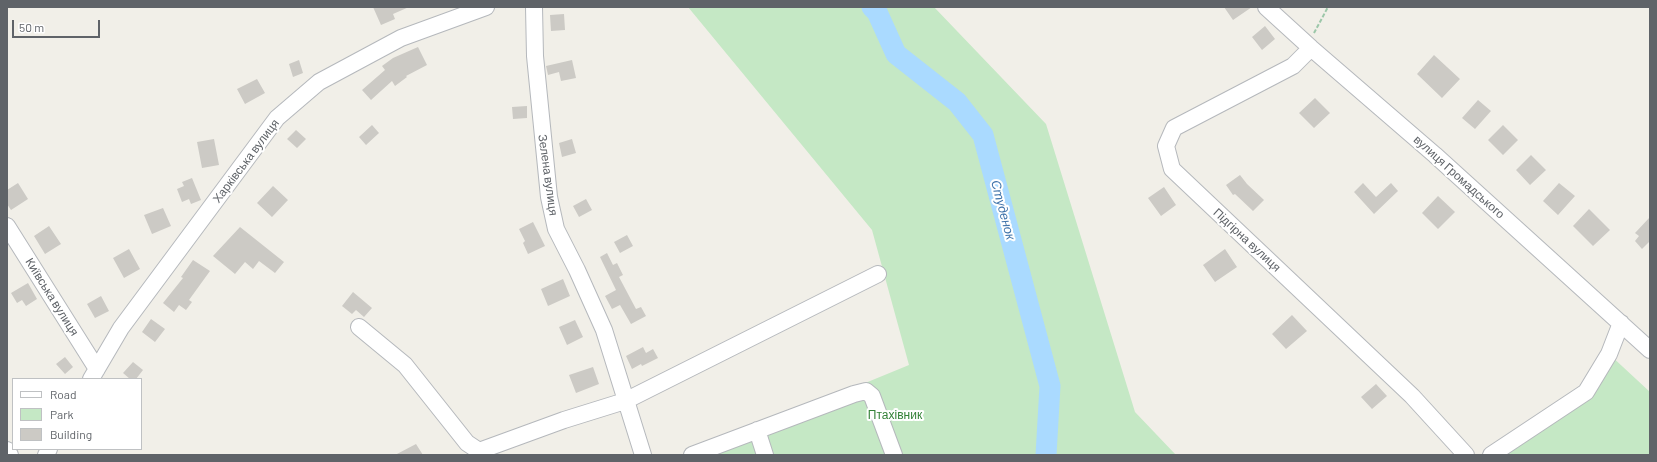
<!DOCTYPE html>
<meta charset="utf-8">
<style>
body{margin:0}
#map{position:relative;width:1657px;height:462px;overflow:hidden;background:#f1efe8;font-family:Barlow,sans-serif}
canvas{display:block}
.frame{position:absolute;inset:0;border:8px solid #5f6368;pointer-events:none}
.legend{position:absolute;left:12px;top:378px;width:130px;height:72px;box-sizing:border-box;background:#fff;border:1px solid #bfc1c3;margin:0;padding:5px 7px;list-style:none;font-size:12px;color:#5f6368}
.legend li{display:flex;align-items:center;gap:8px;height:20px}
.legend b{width:20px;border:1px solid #bfc1c3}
.scale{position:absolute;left:12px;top:20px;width:88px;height:18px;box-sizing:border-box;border:2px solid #5f6368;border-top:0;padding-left:5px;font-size:12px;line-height:14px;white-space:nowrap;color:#5f6368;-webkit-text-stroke:3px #fff;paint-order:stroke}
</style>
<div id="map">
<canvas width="1657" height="462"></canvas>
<div class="frame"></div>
<ul class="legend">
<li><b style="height:5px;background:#fff"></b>Road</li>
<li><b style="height:11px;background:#c5e8c5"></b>Park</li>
<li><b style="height:11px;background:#cccac5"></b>Building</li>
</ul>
<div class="scale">50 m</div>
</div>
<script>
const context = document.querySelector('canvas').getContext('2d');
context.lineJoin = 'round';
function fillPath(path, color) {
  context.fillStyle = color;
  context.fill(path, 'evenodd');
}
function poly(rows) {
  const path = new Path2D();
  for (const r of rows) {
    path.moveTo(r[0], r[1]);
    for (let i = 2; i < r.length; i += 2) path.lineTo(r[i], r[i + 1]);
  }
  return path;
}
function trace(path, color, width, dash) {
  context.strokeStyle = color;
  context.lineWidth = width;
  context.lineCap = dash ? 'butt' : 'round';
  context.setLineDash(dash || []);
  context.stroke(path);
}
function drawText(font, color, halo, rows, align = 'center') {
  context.font = font + ' Barlow,sans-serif';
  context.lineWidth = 4;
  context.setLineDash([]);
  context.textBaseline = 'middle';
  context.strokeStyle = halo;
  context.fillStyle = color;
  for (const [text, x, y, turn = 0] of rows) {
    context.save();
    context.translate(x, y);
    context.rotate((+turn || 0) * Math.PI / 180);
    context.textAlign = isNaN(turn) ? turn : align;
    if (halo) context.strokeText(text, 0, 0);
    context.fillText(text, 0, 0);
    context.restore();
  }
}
fillPath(poly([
 [688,7,934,7,1046,124,1135,412,1176,455,690,455,909,365,872,230],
 [1609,354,1650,392,1650,455,1491,455,1586,392]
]), '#c5e8c5');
trace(poly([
 [872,7,877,12,896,54,957,102,983,135,1050,386,1046,455]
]), '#aadaff', 21);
fillPath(poly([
 [373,7,409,7,393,14,395,19,381,25],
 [1224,7,1252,7,1233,20],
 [564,14,565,30,551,31,550,15],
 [1265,26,1275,39,1262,50,1252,37],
 [418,47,427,65,406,76,407,77,395,86,392,81,371,100,362,90,385,70,382,66,393,58],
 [1434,55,1460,79,1442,98,1417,74],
 [299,60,303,73,293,77,289,64],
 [572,60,576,78,561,81,559,72,548,75,546,66],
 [257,79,265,93,245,104,237,89],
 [1315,98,1330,113,1314,128,1299,113],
 [1478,100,1491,111,1475,129,1462,118],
 [527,106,527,118,513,119,512,107],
 [372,125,379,133,366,145,359,137],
 [1503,125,1518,140,1503,155,1488,140],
 [296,130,306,139,297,148,287,139],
 [214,139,219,165,202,168,197,142],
 [572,139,576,153,562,157,559,143],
 [1531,155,1546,170,1530,185,1516,170],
 [1240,175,1247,184,1264,200,1253,211,1235,194,1233,195,1226,185],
 [192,178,201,200,191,204,189,199,182,202,177,189,184,186,182,182],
 [18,183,28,199,11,210,7,204,7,190],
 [1363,183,1376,197,1391,183,1398,191,1374,214,1354,192],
 [1559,183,1575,196,1558,215,1543,201],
 [273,186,288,200,272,217,257,203],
 [1164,187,1176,205,1161,216,1148,198],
 [1438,196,1455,212,1438,229,1422,213],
 [586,199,592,210,579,217,573,206],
 [163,208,171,226,152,234,144,215],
 [1589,209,1610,230,1593,246,1573,226],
 [1650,217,1650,241,1642,249,1635,241,1639,236,1635,233],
 [533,222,545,246,528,254,523,243,525,241,519,229],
 [49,226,61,244,45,254,34,236],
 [240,227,284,262,275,273,259,261,253,269,245,262,235,274,213,256],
 [627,235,633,246,620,253,614,242],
 [129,249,140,269,124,278,113,258],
 [1225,249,1237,267,1215,282,1203,265],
 [607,253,613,265,617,263,623,275,619,277,636,309,641,307,646,316,631,324,620,305,612,309,605,296,616,290,600,257],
 [193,260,210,271,189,300,192,302,186,310,179,305,174,312,163,303,183,278,181,277],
 [563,279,570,296,548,306,541,289],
 [28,283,37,299,26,306,22,300,17,303,11,293],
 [353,292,372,308,364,317,356,310,352,314,342,306],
 [101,296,109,311,95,318,87,304],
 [1292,315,1307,331,1286,349,1272,334],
 [151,319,165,329,155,342,142,332],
 [575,320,583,337,567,345,559,327],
 [643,347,646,353,653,349,658,358,642,366,641,364,632,369,626,356],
 [65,357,73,367,65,374,56,364],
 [133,362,143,370,136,379,130,379,123,373],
 [593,367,599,384,576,393,569,375],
 [1376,384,1387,396,1372,409,1361,397],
 [416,444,423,455,395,455]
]), '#cccac5');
const minor = poly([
 [534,7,535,56,549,197,556,229,577,270,604,330,643,455],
 [1266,7,1311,48,1435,155,1650,350],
 [1311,48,1293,66,1174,128,1166,146,1172,169,1412,396,1466,455],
 [7,226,97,369],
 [359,327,405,365,467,443,479,451,564,420,625,401,878,274],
 [91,379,121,328,277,118,319,82,401,38,486,7],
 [757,430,765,455],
 [7,450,10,455],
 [46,455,49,449],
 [692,455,854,394,866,391,872,396,894,455],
 [1491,455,1586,392,1609,354,1621,323]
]);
trace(minor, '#b5b8bc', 18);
trace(poly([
 [1314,33,1328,7]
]), '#9cc7a9', 2, [4, 2]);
trace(minor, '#fff', 16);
drawText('12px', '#5f6368', '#fff', [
 ["Харківська вулиця",246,161,-53],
 ["Зелена вулиця",548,175,82],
 ["вулиця Громадського",1459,177,42],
 ["Підгірна вулиця",1247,240,43],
 ["Київська вулиця",52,297,58]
]);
drawText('12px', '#348238', '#fff', [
 ["Птахівник",895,415]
]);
drawText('italic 13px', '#4174aa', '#fff', [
 ["Студенок",1003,210,75]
]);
</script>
